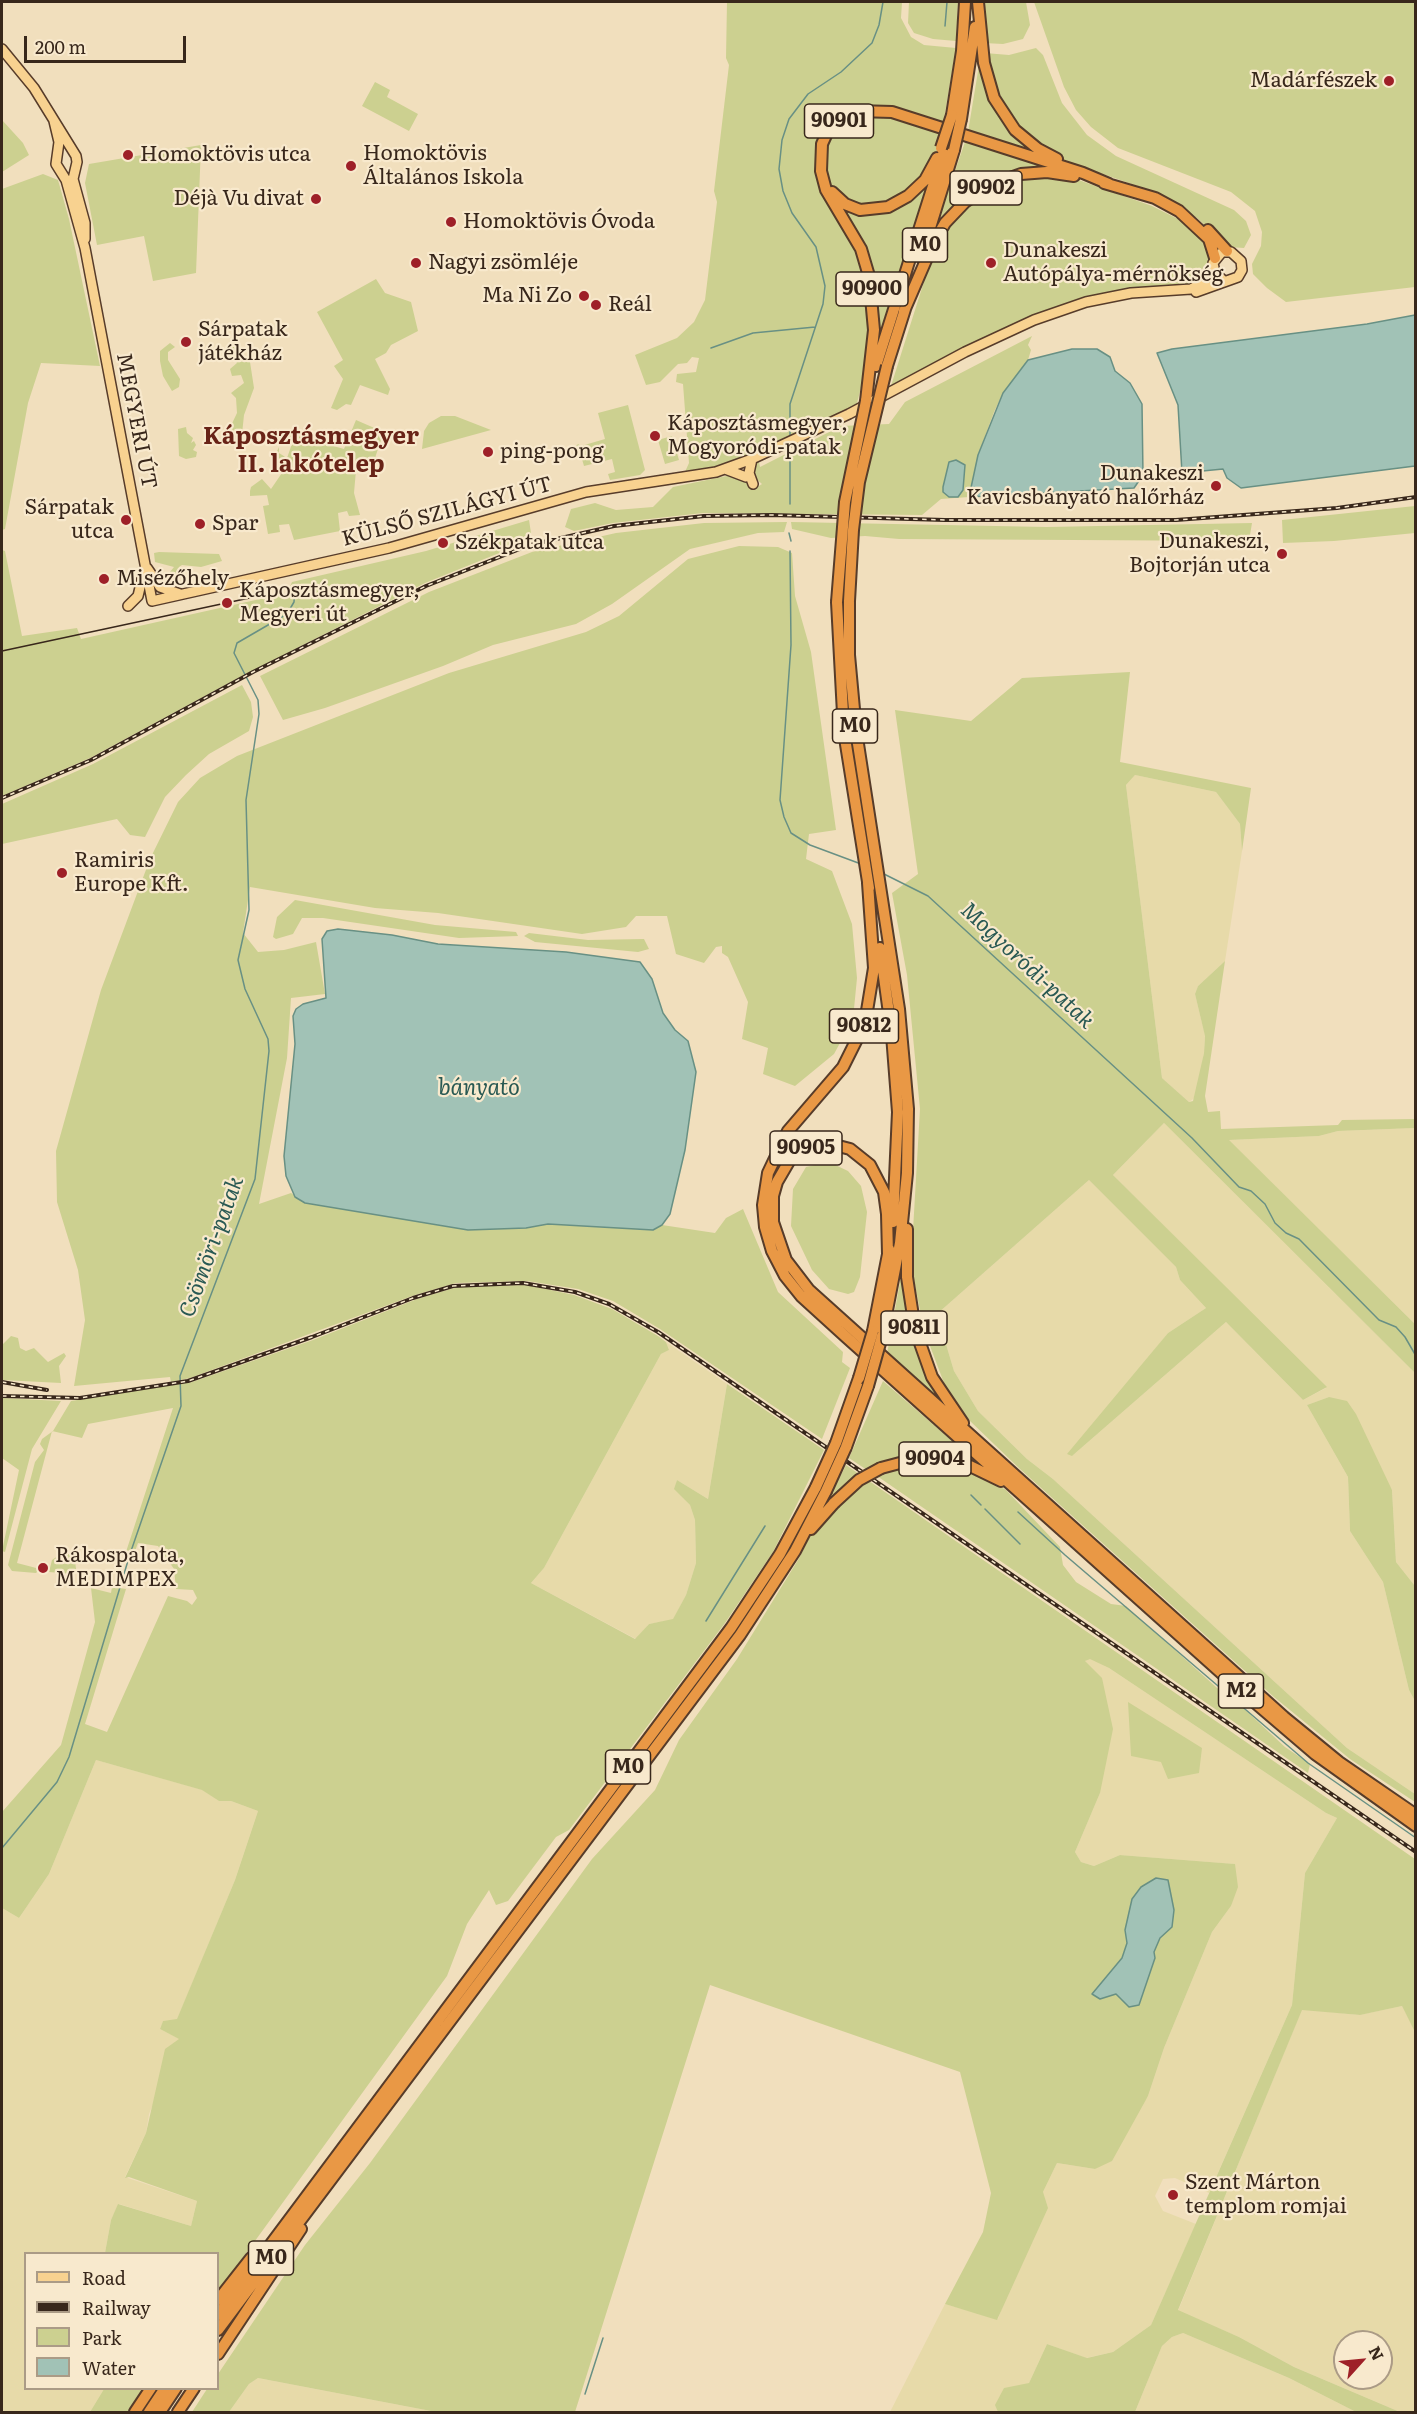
<!DOCTYPE html>
<meta charset="utf-8">
<style>
body{margin:0}
#map{position:relative;width:1417px;height:2414px;overflow:hidden;background:#f1dfbd;font-family:Literata,serif}
canvas{display:block}
.frame{position:absolute;inset:0;border:3px solid #38271b;pointer-events:none}
.legend{position:absolute;left:24px;top:2252px;width:195px;height:138px;box-sizing:border-box;background:#f8e9cd;border:2px solid #ab9b86;margin:0;padding:8px 10px;list-style:none;font-size:18px;color:#38271b}
.legend li{display:flex;align-items:center;gap:12px;height:30px}
.legend b{width:30px;border:2px solid #ab9b86}
.north{position:absolute;left:1333px;top:2330px;width:60px;height:60px;box-sizing:border-box;background:#f8e9cd;border:2px solid #ab9b86;border-radius:50%;rotate:63deg;font-size:16px;font-weight:700;line-height:24px;text-align:center;color:#38271b}
.north::after{content:'';display:block;margin:auto;width:21px;height:27px;background:#9e2028;clip-path:polygon(50% 0,100% 100%,50% 72%,0 100%)}
.scale{position:absolute;left:24px;top:36px;width:162px;height:27px;box-sizing:border-box;border:3px solid #38271b;border-top:0;padding-left:8px;font-size:18px;line-height:21px;white-space:nowrap;color:#38271b;-webkit-text-stroke:4px #f8e9cd;paint-order:stroke}
</style>
<div id="map">
<canvas width="1417" height="2414"></canvas>
<div class="frame"></div>
<ul class="legend">
<li><b style="height:8px;background:#f8d290"></b>Road</li>
<li><b style="height:8px;background:#38271b"></b>Railway</li>
<li><b style="height:16px;background:#ccd090"></b>Park</li>
<li><b style="height:16px;background:#a1c2b6"></b>Water</li>
</ul>
<div class="north">N</div>
<div class="scale">200 m</div>
</div>
<script>
const context = document.querySelector('canvas').getContext('2d');
context.lineJoin = 'round';
function fillPath(path, color) {
  context.fillStyle = color;
  context.fill(path, 'evenodd');
}
function poly(rows) {
  const path = new Path2D();
  for (const r of rows) {
    path.moveTo(r[0], r[1]);
    for (let i = 2; i < r.length; i += 2) path.lineTo(r[i], r[i + 1]);
  }
  return path;
}
function trace(path, color, width, dash) {
  context.strokeStyle = color;
  context.lineWidth = width;
  context.lineCap = dash ? 'butt' : 'round';
  context.setLineDash(dash || []);
  context.stroke(path);
}
function drawText(font, color, halo, rows, align = 'center') {
  context.font = font + ' Literata,serif';
  context.lineWidth = 4.5;
  context.setLineDash([]);
  context.textBaseline = 'middle';
  context.strokeStyle = halo;
  context.fillStyle = color;
  for (const [text, x, y, turn = 0] of rows) {
    context.save();
    context.translate(x, y);
    context.rotate((+turn || 0) * Math.PI / 180);
    context.textAlign = isNaN(turn) ? turn : align;
    if (halo) context.strokeText(text, 0, 0);
    context.fillText(text, 0, 0);
    context.restore();
  }
}
fillPath(poly([
 [1135,775,1216,792,1240,824,1242,851,1225,961,1198,986,1195,994,1205,1035,1204,1053,1196,1097,1189,1102,1162,1078,1126,785],
 [1164,1123,1415,1373,1415,1586,1396,1562,1392,1490,1329,1397,1307,1405,1348,1477,1350,1531,1383,1582,1409,1690,1415,1701,1415,1794,1347,1748,1053,1479,1027,1459,978,1411,954,1371,937,1314,1089,1180,1176,1267,1180,1280,1206,1308,1168,1333,1072,1456,1226,1322,1303,1400,1326,1388,1113,1175],
 [1415,1128,1415,1324,1228,1140,1319,1136,1338,1131],
 [666,1342,727,1384,708,1499,677,1480,675,1489,690,1505,695,1520,696,1563,686,1595,673,1620,649,1624,636,1639,531,1583,544,1568,661,1354,669,1350],
 [1090,1658,1109,1668,1326,1813,1337,1818,1305,1873,1292,2005,1209,2193,1175,2178,1163,2179,1155,2196,1163,2211,1196,2224,1151,2325,1113,2352,1086,2358,1047,2344,1029,2383,996,2405,998,2412,890,2412,945,2304,998,2319,1043,2192,1057,2163,1095,2169,1148,2096,1164,2048,1212,1932,1231,1906,1234,1864,1120,1855,1094,1866,1081,1862,1075,1852,1100,1793,1085,1661],
 [96,1760,203,1790,219,1801,231,1801,258,1811,235,1880,177,2020,163,2021,160,2029,180,2039,149,2114,146,2133,125,2177,197,2201,191,2226,119,2204,111,2220,105,2253,26,2254,26,2388,104,2389,90,2412,2,2412,2,1908,19,1918,49,1874],
 [1402,2006,1416,2032,1415,2412,1400,2412,1294,2367,1239,2337,1178,2311,1302,2009,1359,2015],
 [1345,2342,1381,2342,1381,2378,1345,2378],
 [1183,2333,1289,2378,1356,2412,1135,2412,1162,2346,1172,2337],
 [258,2378,436,2412,229,2412,249,2384]
]), '#e7daa9');
fillPath(poly([
 [727,2,902,2,901,18,911,37,924,45,956,48,943,125,888,109,841,115,817,163,863,258,871,349,856,407,746,457,710,469,684,474,689,463,683,384,676,382,677,374,696,372,699,358,692,357,687,363,678,364,660,382,646,385,635,355,677,338,694,322,705,300,717,202,714,191,729,65,726,58],
 [909,2,958,2,956,41,933,39,914,33,908,23],
 [983,2,1026,2,1030,25,1023,39,1003,44,984,43],
 [1034,2,1415,2,1415,287,1286,302,1267,288,1253,274,1252,264,1261,246,1262,232,1255,211,1231,192,1118,148,1091,127,1076,110,1064,87],
 [1036,48,1043,55,1062,103,1087,135,1116,156,1234,210,1246,221,1251,235,1244,248,1229,247,1197,218,1152,191,1068,162,1027,139,996,98,985,53,1009,55],
 [979,65,991,100,1046,157,968,132],
 [375,82,390,90,387,97,418,114,409,131,362,106],
 [856,116,887,116,943,132,934,159,923,178,892,203,867,208,841,199,826,178,824,153,830,135,839,126],
 [2,120,23,143,29,155,2,172],
 [966,139,1059,169,1005,175,934,232],
 [201,145,196,273,153,281,144,236,97,245,85,183,89,164],
 [933,173,879,342,878,342,875,286,840,204,877,213],
 [43,174,58,180,69,219,100,366,41,363,28,403,5,529,2,530,2,189],
 [1037,177,1073,178,1152,206,1178,219,1195,233,1209,248,1211,254,1207,275,1188,287,1086,298,1061,305,994,335,890,389,928,269,946,228,961,211,992,189,1021,178],
 [376,279,385,293,411,302,418,331,391,345,386,353,375,359,390,389,388,395,360,385,351,405,346,404,337,410,331,408,343,379,334,366,343,360,317,312],
 [1032,336,1028,345,1031,350,1028,360,1003,393,994,412,978,455,969,497,941,499,922,515,703,513,613,523,574,531,565,527,571,509,595,503,616,510,653,507,673,487,736,474,754,489,762,484,752,475,753,464,759,462,760,467,841,426,889,424,905,402],
 [170,343,175,347,168,352,168,360,180,379,179,387,172,391,163,376,160,361,160,351],
 [231,344,250,362,254,388,244,415,242,434,237,443,231,445,226,436,237,413,236,398,231,393,244,383,241,375,232,376,230,369,237,363,228,348],
 [628,405,645,470,640,475,610,480,608,474,615,472,612,459,584,466,579,449,575,450,575,447,578,444,581,446,605,439,598,413],
 [441,416,455,416,491,430,422,449,424,431,429,423],
 [356,420,379,430,378,435,382,437,372,467,359,465,356,470,354,493,360,515,349,516,347,511,338,513,340,531,294,540,289,524,279,525,280,532,268,534,263,506,269,505,267,495,250,496,250,491,251,487,262,479,271,489,284,470,286,463,274,458,279,447,279,453,287,458,294,438,284,437,281,441,283,432,344,449],
 [186,427,187,433,193,438,191,443,194,441,196,445,193,450,197,452,196,457,186,459,179,456,178,429],
 [672,436,679,460,665,464,658,440],
 [1415,506,1415,533,1334,541,1283,543,1282,520],
 [529,520,531,533,529,541,425,583,238,678,90,758,2,796,2,550,5,551,22,636,77,628,81,639,287,593,292,582,426,551],
 [787,522,784,532,758,533,690,549,612,604,576,624,493,645,443,666,325,708,283,720,260,676,429,592,532,552,616,533,704,523],
 [791,522,1047,527,1252,523,1249,541,899,539,865,536,831,538,792,529],
 [739,546,778,547,792,553,795,596,811,652,836,830,809,834,806,859,832,871,852,924,857,978,853,1019,834,1054,795,1086,763,1074,768,1048,742,1039,748,1002,728,957,722,953,722,946,716,947,704,963,676,954,667,916,636,916,626,927,582,934,438,913,375,908,250,887,243,933,258,952,284,950,316,942,325,994,291,998,287,1058,259,1204,291,1193,305,1203,468,1230,526,1228,548,1224,652,1230,662,1225,715,1233,726,1218,743,1209,778,1292,843,1352,842,1362,850,1368,822,1439,660,1329,613,1301,578,1289,527,1281,456,1283,415,1295,190,1378,171,1382,170,1377,74,1386,85,1320,78,1270,57,1202,56,1151,101,990,150,859,178,802,200,778,237,756,449,673,586,632,619,616,688,559],
 [159,552,219,554,222,561,201,567,182,565,179,567,181,577,170,582,166,577,174,567,155,562,154,553],
 [1130,672,1120,762,1251,788,1242,851,1240,824,1216,792,1135,775,1126,785,1162,1078,1189,1102,1193,1101,1204,1053,1205,1036,1195,994,1198,986,1225,961,1205,1096,1208,1112,1220,1111,1221,1129,1338,1125,1342,1120,1415,1119,1415,1128,1338,1131,1319,1136,1229,1140,1415,1324,1415,1373,1164,1123,1113,1175,1327,1387,1303,1400,1226,1322,1072,1456,1067,1454,1168,1333,1206,1308,1180,1280,1176,1267,1089,1180,937,1314,954,1371,978,1411,1027,1459,1053,1479,1347,1748,1415,1794,1415,1802,1350,1759,1274,1697,1020,1469,970,1421,944,1383,924,1330,911,1265,920,1109,907,975,892,893,918,874,895,710,971,721,1022,678],
 [242,685,251,702,253,717,249,731,209,754,186,775,165,797,145,837,130,835,117,819,2,844,2,804,93,764],
 [295,900,435,925,516,932,518,936,459,938,323,918,302,918,293,934,276,939,273,937,277,917],
 [529,933,588,940,644,939,649,949,638,952,535,942,524,936],
 [829,1162,848,1171,861,1186,867,1212,860,1277,854,1292,848,1294,829,1289,812,1270,791,1226,793,1189,806,1167],
 [904,1260,907,1304,952,1414,887,1354],
 [527,1285,574,1295,612,1309,658,1336,666,1342,669,1350,661,1354,544,1568,531,1583,635,1639,649,1624,673,1619,686,1595,696,1563,695,1520,690,1505,674,1489,677,1480,708,1499,727,1384,824,1450,773,1552,725,1623,569,1830,556,1837,508,1901,496,1905,489,1890,467,1924,447,1976,218,2292,218,2254,105,2253,111,2220,118,2204,191,2226,197,2201,129,2177,125,2178,146,2133,165,2049,179,2039,160,2029,163,2021,177,2019,235,1880,258,1811,231,1801,219,1801,202,1790,96,1760,49,1874,19,1918,2,1908,2,1812,61,1745,95,1622,91,1588,111,1593,112,1587,126,1589,85,1724,107,1732,168,1596,187,1601,192,1605,197,1598,193,1590,176,1589,174,1569,158,1546,138,1543,132,1559,124,1558,173,1408,88,1424,82,1438,52,1431,17,1563,40,1569,36,1573,12,1571,8,1565,35,1462,44,1450,40,1444,42,1439,53,1431,71,1401,192,1382,313,1340,417,1299,457,1287],
 [11,1336,18,1338,20,1348,26,1351,34,1348,48,1362,64,1353,66,1356,59,1366,61,1383,2,1380,2,1345],
 [883,1381,980,1465,957,1456,906,1455,867,1470,849,1458],
 [1329,1397,1347,1401,1356,1414,1392,1490,1396,1562,1415,1586,1415,1701,1409,1690,1383,1582,1350,1531,1348,1477,1307,1405],
 [2,1398,61,1401,32,1449,5,1552,2,1551,19,1470,2,1458],
 [938,1462,975,1472,1006,1490,1060,1547,1063,1565,1076,1582,1111,1604,1126,1606,1226,1696,1241,1706,1285,1747,1310,1764,1308,1773,877,1476,894,1468],
 [846,1465,1415,1859,1415,2032,1402,2006,1360,2015,1302,2010,1178,2310,1239,2337,1294,2367,1400,2412,1356,2412,1289,2378,1183,2333,1172,2337,1162,2346,1135,2412,998,2412,995,2405,1004,2388,1029,2383,1047,2344,1087,2358,1113,2352,1151,2325,1292,2005,1305,1873,1337,1818,1326,1813,1109,1668,1090,1659,1085,1661,1102,1678,1113,1729,1100,1793,1075,1852,1081,1862,1094,1866,1120,1855,1235,1864,1238,1887,1231,1906,1212,1932,1164,2048,1148,2096,1112,2161,1095,2169,1057,2163,1043,2192,1048,2208,997,2320,945,2304,983,2232,991,2193,960,2072,710,1985,575,2412,436,2412,258,2378,249,2384,229,2412,192,2412,207,2389,218,2388,218,2374,305,2245,370,2163,592,1859,655,1790,679,1740,737,1659,798,1560],
 [62,1553,69,1554,75,1560,76,1569,73,1574,49,1572,52,1560],
 [1128,1702,1202,1748,1199,1773,1168,1779,1161,1762,1131,1756],
 [104,2389,146,2389,130,2412,90,2412]
]), '#ccd090');
const water = poly([
 [1415,315,1415,466,1241,488,1227,478,1223,469,1182,473,1178,405,1157,353,1172,349,1367,324,1415,315],
 [1072,349,1097,349,1110,357,1115,371,1130,383,1142,404,1143,475,1134,488,969,497,978,455,1003,393,1028,360,1072,349],
 [956,460,965,465,963,490,958,497,949,497,943,492,943,487,949,462,956,460],
 [338,929,392,935,438,944,566,952,640,962,652,979,663,1013,675,1030,688,1041,696,1072,685,1150,670,1214,662,1225,653,1230,548,1224,526,1228,468,1230,305,1203,295,1197,286,1176,284,1156,295,1044,293,1016,296,1009,303,1004,326,998,322,939,327,931,338,929],
 [1156,1878,1168,1880,1174,1910,1172,1927,1160,1938,1154,1952,1155,1958,1139,2005,1129,2007,1116,1994,1100,1999,1092,1994,1122,1958,1127,1943,1125,1930,1132,1899,1141,1887,1156,1878]
]);
fillPath(water, '#a1c2b6');
trace(water, '#689084', 1.5);
trace(poly([
 [945,26,947,2],
 [711,348,753,333,815,327],
 [790,435,790,404,823,304,825,286,816,247,792,213,783,191,779,169,782,140,789,119,808,94,841,72,872,43,879,25,883,2],
 [790,451,790,504],
 [789,533,791,541],
 [790,551,791,645,780,800,784,817,791,833,810,845,861,864],
 [882,873,928,896,1192,1138,1239,1187,1251,1191,1265,1204,1275,1223,1286,1233,1299,1239,1379,1320,1396,1327,1405,1337,1416,1356],
 [971,1495,981,1505],
 [985,1509,1020,1544],
 [1018,1512,1065,1555,1308,1763,1416,1838],
 [706,1621,765,1526],
 [2,1848,57,1782,69,1757,130,1554,181,1406,180,1376,255,1179,269,1051,268,1039,245,989,238,960,249,910,246,800,259,714,258,700,234,653,237,643,287,614,294,602,295,585],
 [585,2394,603,2338]
]), '#689084', 1.5);
const major = poly([
 [2,49,34,88,76,156,77,162,73,179,85,223,85,239],
 [54,121,59,142,56,164,66,180,85,248,152,601,389,548,586,492,716,472,752,459,849,414,965,352,1034,320,1086,302,1131,293,1191,289,1204,282,1213,267],
 [1196,292,1238,277,1242,270,1241,261,1231,252,1222,252,1213,263,1215,273,1224,281],
 [752,459,749,473,753,484],
 [725,469,746,477],
 [147,568,160,587,180,594],
 [128,606,138,596,143,575]
]);
const highway = poly([
 [978,2,984,63,994,98,1015,130,1038,149,1057,159],
 [952,115,962,51,965,2],
 [961,119,975,27],
 [1104,183,1155,198,1179,211,1209,239,1215,258],
 [832,192,845,204,860,210,888,207,908,196,925,180,937,158],
 [1208,230,1227,251],
 [921,257,954,150],
 [904,311,933,244,945,223,965,202,990,185,1021,174,1047,172,1074,176],
 [876,366,945,148],
 [887,366,906,306],
 [866,401,874,330,869,276,861,249,826,190,821,171,822,144,827,133,836,122,857,111,892,112,1083,173,1109,184],
 [849,601,849,655,856,731,899,1009,908,1109,907,1173,900,1243,882,1336],
 [837,602,844,732,869,888],
 [868,883,874,968,865,1023,843,1067,788,1131,768,1173,763,1205,765,1227,772,1251,785,1276,801,1296,845,1336,1246,1695,1315,1754,1416,1826],
 [880,948,892,1035,898,1112,893,1222],
 [907,1229,907,1277,915,1329,932,1377,963,1423],
 [888,1254,887,1214,884,1192,870,1165,850,1149,827,1143,815,1144,791,1158,777,1182,773,1196,773,1222,786,1260,809,1290,1284,1717,1339,1762,1416,1815],
 [873,1331,889,1249],
 [836,1443,859,1378],
 [846,1447,868,1386],
 [881,1468,915,1459,947,1460,970,1466,1001,1481],
 [811,1529,834,1503],
 [218,2300,251,2258],
 [218,2315,731,1628,780,1554,816,1487],
 [218,2330,740,1635,795,1551,826,1491],
 [218,2354,301,2229],
 [135,2412,151,2388],
 [149,2412,165,2388],
 [160,2412,176,2388],
 [178,2412,194,2388]
]);
trace(major, '#573c2a', 12);
trace(highway, '#573c2a', 14);
trace(major, '#f8d290', 9);
trace(highway, '#e99845', 10);
trace(poly([
 [2,651,268,594]
]), '#38271b', 1.5);
const rail = poly([
 [2,798,91,760,253,672,426,586,530,545,614,526,704,516,772,515,945,520,1176,520,1337,508,1416,497],
 [2,1382,47,1390],
 [2,1396,80,1398,188,1381,312,1337,413,1298,453,1286,523,1283,575,1292,609,1304,658,1332,1416,1852]
]);
trace(rail, '#38271b', 4);
trace(rail, '#f8e9cd', 1.5, [4.5]);
const highwayBridge = poly([
 [941,148,952,115],
 [954,150,961,119],
 [849,601,853,530,859,482,887,366],
 [837,602,845,502,866,401],
 [859,1378,873,1331],
 [868,1386,882,1336],
 [816,1487,836,1443],
 [826,1491,846,1447],
 [834,1503,859,1480,881,1468]
]);
trace(highwayBridge, '#573c2a', 14, []);
trace(highwayBridge, '#e99845', 10);
for (const [x, y, r, color] of [
 [1389,81,6,"#9e2028"],
 [128,155,6,"#9e2028"],
 [351,166,6,"#9e2028"],
 [316,199,6,"#9e2028"],
 [451,222,6,"#9e2028"],
 [416,263,6,"#9e2028"],
 [991,263,6,"#9e2028"],
 [584,296,6,"#9e2028"],
 [596,305,6,"#9e2028"],
 [186,342,6,"#9e2028"],
 [655,436,6,"#9e2028"],
 [488,452,6,"#9e2028"],
 [1216,486,6,"#9e2028"],
 [126,520,6,"#9e2028"],
 [200,524,6,"#9e2028"],
 [443,543,6,"#9e2028"],
 [1282,554,6,"#9e2028"],
 [104,579,6,"#9e2028"],
 [227,603,6,"#9e2028"],
 [62,873,6,"#9e2028"],
 [43,1568,6,"#9e2028"],
 [1173,2195,6,"#9e2028"]
]) {
  const dot = new Path2D();
  dot.arc(x, y, r, 0, 2 * Math.PI);
  context.fillStyle = color;
  context.fill(dot);
  trace(dot, '#f8e9cd', 2);
}
for (const [x, y, w] of [
 [839,121,69],
 [986,188,72],
 [925,245,45],
 [872,289,72],
 [855,726,45],
 [864,1026,69],
 [806,1148,72],
 [914,1328,66],
 [935,1459,72],
 [1241,1691,45],
 [628,1767,45],
 [271,2258,45]
]) {
  const box = new Path2D();
  box.roundRect(x - w / 2, y - 17, w, 34, 4.5);
  context.fillStyle = '#f8e9cd';
  context.fill(box);
  trace(box, '#38271b', 1.5);
}
drawText('bold 20px', '#38271b', null, [
 ["90901",839,121],
 ["90902",986,188],
 ["M0",925,245],
 ["90900",872,289],
 ["M0",855,726],
 ["90812",864,1026],
 ["90905",806,1148],
 ["90811",914,1328],
 ["90904",935,1459],
 ["M2",1241,1691],
 ["M0",628,1767],
 ["M0",271,2258]
]);
drawText('21px', '#38271b', '#f8e9cd', [
 ["Madárfészek",1377,81,"right"],
 ["Homoktövis",363,154],
 ["Általános Iskola",363,178],
 ["Homoktövis utca",140,155],
 ["Déjà Vu divat",304,199,"right"],
 ["Homoktövis Óvoda",463,222],
 ["Dunakeszi",1003,251],
 ["Autópálya-mérnökség",1003,275],
 ["Nagyi zsömléje",428,263],
 ["Ma Ni Zo",572,296,"right"],
 ["Reál",608,305],
 ["Sárpatak",198,330],
 ["játékház",198,354],
 ["Káposztásmegyer,",667,424],
 ["Mogyoródi-patak",667,448],
 ["ping-pong",500,452],
 ["Dunakeszi",1204,474,"right"],
 ["Kavicsbányató halőrház",1204,498,"right"],
 ["Sárpatak",114,508,"right"],
 ["utca",114,532,"right"],
 ["Spar",212,524],
 ["Dunakeszi,",1270,542,"right"],
 ["Bojtorján utca",1270,566,"right"],
 ["Székpatak utca",455,543],
 ["Misézőhely",116,579],
 ["Káposztásmegyer,",239,591],
 ["Megyeri út",239,615],
 ["Ramiris",74,861],
 ["Europe Kft.",74,885],
 ["Rákospalota,",55,1556],
 ["MEDIMPEX",55,1580],
 ["Szent Márton",1185,2183],
 ["templom romjai",1185,2207]
], 'left');
drawText('21px', '#38271b', '#f8e9cd', [
 ["MEGYERI ÚT",136,421,79],
 ["KÜLSŐ SZILÁGYI ÚT",447,512,-15]
]);
drawText('italic 22px', '#295953', '#f8e9cd', [
 ["Mogyoródi-patak",1027,966,43],
 ["bányató",479,1089],
 ["Csömöri-patak",212,1247,-70]
]);
drawText('bold 24px', '#682317', '#f8e9cd', [
 ["Káposztásmegyer",311,437],
 ["II. lakótelep",311,465]
]);
</script>
